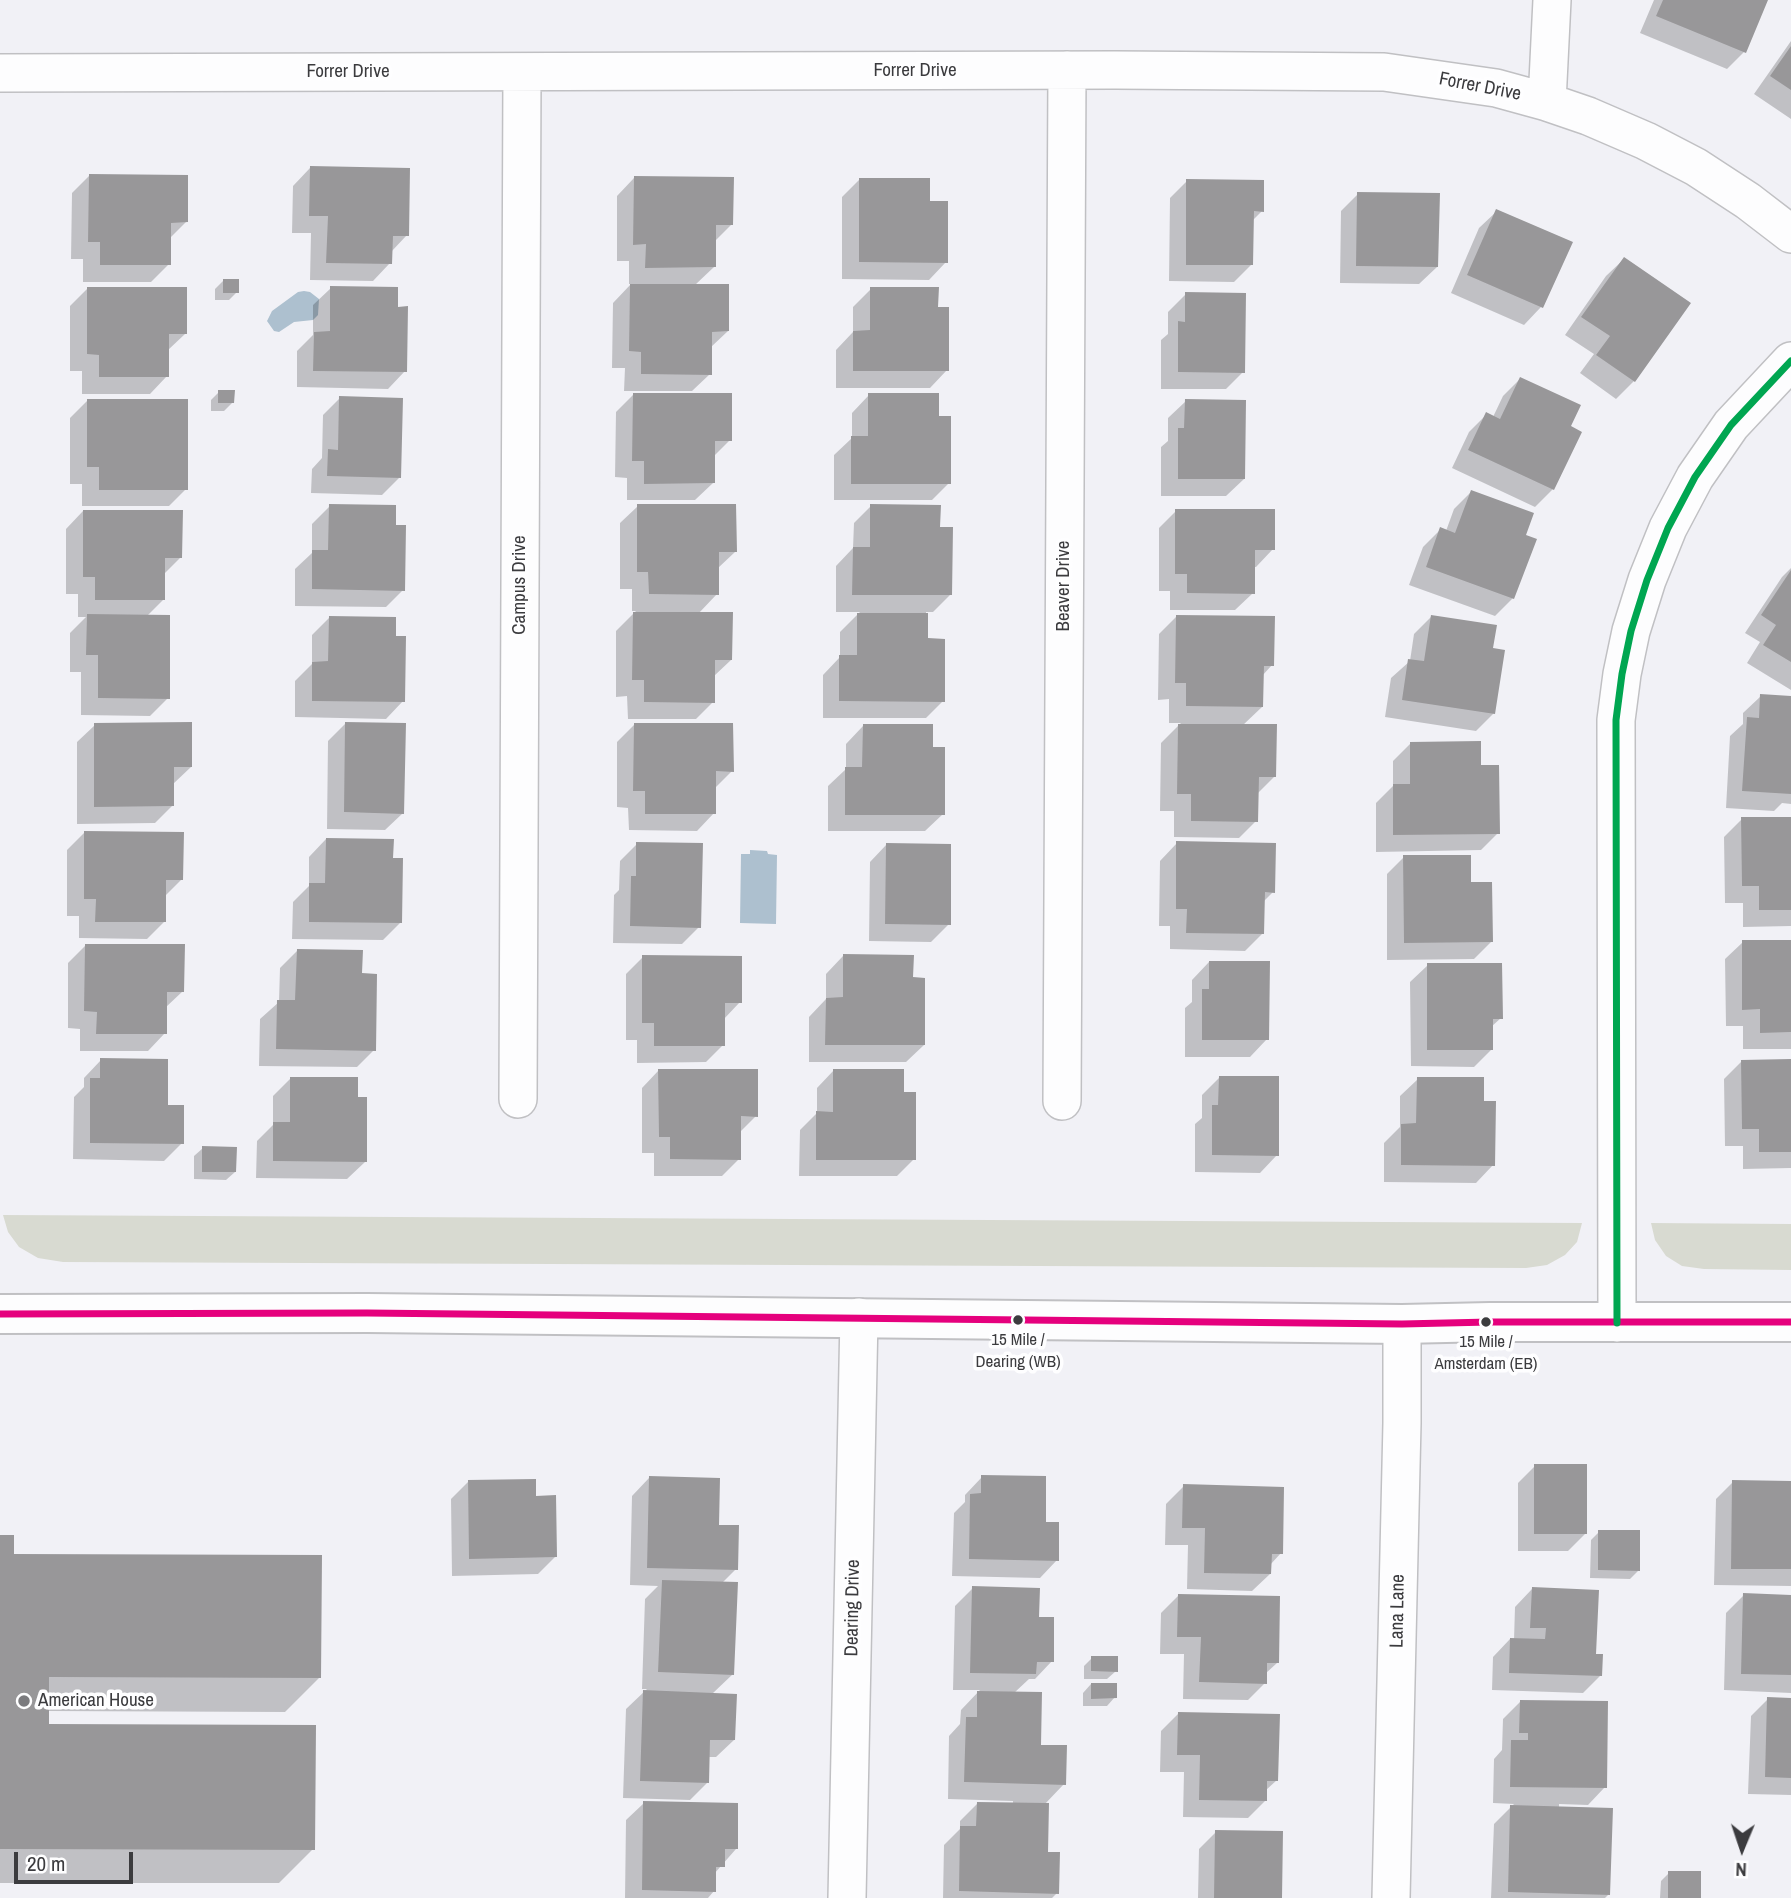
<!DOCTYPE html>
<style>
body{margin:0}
#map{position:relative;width:1791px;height:1898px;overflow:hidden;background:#f1f1f6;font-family:"Archivo Narrow",sans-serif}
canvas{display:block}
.north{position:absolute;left:1707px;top:1814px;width:70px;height:70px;-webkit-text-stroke:5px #fefeff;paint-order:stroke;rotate:182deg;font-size:19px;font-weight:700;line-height:28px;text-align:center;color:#3b3b3e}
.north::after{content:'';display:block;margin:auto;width:24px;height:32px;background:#3b3b3e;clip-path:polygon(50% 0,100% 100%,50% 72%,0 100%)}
.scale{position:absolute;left:14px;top:1852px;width:119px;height:32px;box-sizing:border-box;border:4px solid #3b3b3e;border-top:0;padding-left:9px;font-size:21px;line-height:24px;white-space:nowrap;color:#3b3b3e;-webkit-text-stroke:5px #fefeff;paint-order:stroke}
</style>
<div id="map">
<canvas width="1791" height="1898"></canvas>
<div class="north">N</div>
<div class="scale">20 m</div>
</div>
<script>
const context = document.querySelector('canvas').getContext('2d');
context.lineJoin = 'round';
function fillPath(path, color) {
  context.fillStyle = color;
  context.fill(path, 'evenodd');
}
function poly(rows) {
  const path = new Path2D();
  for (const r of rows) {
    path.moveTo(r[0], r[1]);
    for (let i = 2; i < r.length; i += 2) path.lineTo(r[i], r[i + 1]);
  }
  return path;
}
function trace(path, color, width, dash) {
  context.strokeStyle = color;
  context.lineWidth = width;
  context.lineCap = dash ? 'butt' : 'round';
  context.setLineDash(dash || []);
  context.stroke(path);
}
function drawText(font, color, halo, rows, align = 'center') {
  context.font = font + ' "Archivo Narrow",sans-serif';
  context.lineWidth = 7;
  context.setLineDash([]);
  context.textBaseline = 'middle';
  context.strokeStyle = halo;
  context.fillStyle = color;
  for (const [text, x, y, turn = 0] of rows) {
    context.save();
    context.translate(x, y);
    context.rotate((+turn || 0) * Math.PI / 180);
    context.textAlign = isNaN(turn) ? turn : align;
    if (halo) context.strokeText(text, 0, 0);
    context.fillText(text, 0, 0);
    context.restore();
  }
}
fillPath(poly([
 [3,1215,1582,1223,1577,1242,1565,1255,1547,1265,1526,1268,63,1262,38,1258,19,1247,8,1232],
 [1651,1223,1791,1224,1791,1270,1704,1269,1682,1266,1666,1256,1655,1240]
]), '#d8dad1');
fillPath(poly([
 [304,291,310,292,319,299,318,315,313,320,294,322,279,332,274,331,267,321,272,311,298,292],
 [750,850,767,851,768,854,777,855,776,924,740,923,741,854,750,854]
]), '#adc0cf');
fillPath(poly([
 [1654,0,1766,0,1744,52,1727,69,1640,33],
 [1791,41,1791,119,1754,94],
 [310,168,407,235,391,252,390,263,373,281,310,280,311,233,292,233,293,186],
 [89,176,186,222,169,239,169,264,151,282,83,282,83,259,71,259,72,193],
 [634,178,732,224,714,242,714,267,695,285,728,331,710,348,710,374,692,391,624,391,625,368,612,368,613,303,631,284,629,284,629,261,617,261,617,196],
 [860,179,929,202,946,262,929,280,842,279,842,197],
 [1187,181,1262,211,1252,221,1252,264,1234,282,1169,281,1170,198],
 [1358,194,1437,267,1419,284,1340,283,1341,211],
 [1497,211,1541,307,1524,325,1451,293,1479,228],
 [1624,259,1688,304,1634,381,1616,399,1580,373,1594,354,1565,335,1606,276],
 [223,281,237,292,229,300,215,300,215,289],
 [88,288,185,334,167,351,167,376,150,394,82,394,82,371,70,371,70,306],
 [331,288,396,308,405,371,388,389,297,387,297,351,313,335,313,305],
 [871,289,937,309,947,370,930,388,836,388,836,350,853,332,853,307],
 [1186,294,1243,372,1226,389,1161,389,1161,340,1168,334,1168,312],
 [1520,379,1569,427,1553,489,1535,507,1452,468,1469,432,1487,414,1493,417,1503,396],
 [219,392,233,402,224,411,211,411,211,400],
 [633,395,730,440,713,457,713,483,695,500,627,500,627,478,615,477,616,412],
 [869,395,937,417,949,483,932,500,834,500,834,455,852,438,852,413],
 [340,398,399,478,382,495,311,493,312,469,322,458,323,415],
 [87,401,186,489,169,506,82,506,82,484,70,484,70,418],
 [1186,401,1244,479,1226,496,1161,496,1161,447,1168,441,1168,418],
 [1471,492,1523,536,1513,598,1495,616,1409,585,1423,547,1441,529,1446,531,1454,509],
 [330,506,394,527,403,590,386,607,295,606,295,569,312,553,312,524],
 [638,506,735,552,717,569,717,594,698,614,731,660,713,677,713,702,696,719,628,719,627,696,616,697,616,631,636,611,632,611,632,589,620,589,620,523],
 [871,506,939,529,951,594,933,612,926,612,926,640,943,701,926,718,823,718,823,675,840,657,840,632,860,612,836,612,836,566,853,548,854,523],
 [83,511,181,557,164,574,164,599,147,616,168,698,150,716,81,715,81,672,70,672,70,633,86,617,78,617,78,594,66,594,66,529],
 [1176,511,1273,549,1256,567,1253,567,1253,593,1235,610,1170,610,1170,591,1159,591,1159,528],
 [1791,568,1791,690,1747,663,1760,642,1745,633,1782,577],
 [330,617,403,701,386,719,295,717,295,681,312,664,312,635],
 [1176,617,1272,665,1262,676,1262,707,1242,726,1274,777,1257,794,1256,821,1239,838,1174,837,1174,811,1160,811,1161,743,1181,723,1169,723,1169,699,1158,700,1159,634],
 [1431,617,1491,650,1494,713,1476,731,1385,717,1391,678,1410,661,1414,634],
 [1761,696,1791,698,1791,804,1782,803,1774,811,1726,808,1730,736,1743,724,1743,713],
 [345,724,403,813,385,830,327,829,328,741],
 [95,725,191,767,172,785,172,806,155,823,77,824,77,742],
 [634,725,732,771,714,789,714,813,697,831,629,830,628,808,617,807,617,742],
 [863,726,931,749,943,814,925,831,828,831,828,786,846,769,846,744],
 [1410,744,1480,766,1498,833,1481,850,1376,852,1376,803,1393,786,1393,761],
 [1742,819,1791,819,1791,926,1743,927,1743,903,1725,903,1724,837],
 [84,833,182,879,165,896,165,921,147,939,79,938,79,916,67,916,67,850],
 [326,839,392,860,401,922,383,940,292,939,293,902,309,886,309,857],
 [1177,843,1273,892,1263,902,1263,933,1245,951,1170,949,1170,926,1159,926,1160,861],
 [637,844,699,927,682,944,613,943,614,895,619,890,620,861],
 [887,844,949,924,931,942,869,941,870,862],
 [1404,857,1469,884,1492,941,1474,959,1387,960,1387,874],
 [1791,941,1791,1049,1743,1049,1743,1026,1726,1026,1725,959,1743,942],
 [85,946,183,991,165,1008,165,1033,148,1051,80,1051,80,1029,68,1028,68,963],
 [297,951,360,975,374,1050,357,1067,259,1066,260,1019,279,1002,280,968],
 [843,956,912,979,924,1045,906,1062,809,1062,809,1017,826,999,826,974],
 [643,957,740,1002,723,1020,723,1045,706,1062,637,1063,637,1040,626,1040,626,974],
 [1209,962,1267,1039,1250,1057,1185,1057,1185,1008,1192,1002,1192,980],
 [1428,965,1501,1018,1491,1027,1492,1049,1474,1067,1411,1066,1410,982],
 [101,1060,166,1107,182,1143,164,1161,73,1159,74,1097,84,1087,84,1078],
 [1791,1061,1791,1168,1743,1169,1743,1146,1725,1146,1724,1079,1741,1062],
 [659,1070,756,1116,739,1133,739,1159,722,1176,654,1176,654,1153,642,1153,642,1088],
 [834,1070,902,1093,914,1159,897,1176,799,1176,800,1130,817,1113,817,1088],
 [1219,1078,1277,1155,1260,1173,1195,1172,1195,1124,1202,1118,1202,1095],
 [290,1079,365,1162,347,1179,256,1178,257,1141,273,1125,273,1096],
 [1418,1079,1482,1103,1493,1165,1476,1183,1384,1182,1384,1143,1400,1127,1400,1096],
 [203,1148,235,1172,226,1180,194,1179,194,1156],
 [1535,1466,1585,1534,1568,1551,1518,1551,1518,1483],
 [982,1477,1044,1524,1057,1560,1040,1578,952,1576,954,1513,965,1502,965,1495],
 [649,1478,736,1569,722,1583,733,1674,712,1694,734,1740,716,1757,708,1757,707,1783,690,1800,623,1798,626,1709,647,1689,642,1689,645,1599,658,1586,630,1585,632,1496],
 [468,1482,535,1497,555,1557,538,1574,452,1576,451,1499],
 [1733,1482,1791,1482,1791,1586,1714,1585,1716,1499],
 [1184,1486,1281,1553,1270,1565,1270,1574,1252,1591,1187,1589,1188,1545,1165,1545,1166,1504],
 [1599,1532,1638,1571,1630,1579,1590,1578,1591,1540],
 [0,1537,12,1556,319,1678,285,1712,47,1711,47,1726,313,1849,279,1883,0,1883],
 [973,1588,1037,1619,1052,1661,1035,1679,1029,1679,1014,1693,1039,1747,1064,1784,1044,1805,1046,1854,1057,1893,1052,1898,943,1898,944,1845,960,1829,960,1821,977,1804,1013,1804,1013,1801,948,1799,949,1736,960,1724,961,1710,980,1690,953,1690,955,1606],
 [1532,1589,1595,1656,1601,1675,1583,1693,1492,1690,1493,1657,1510,1639,1514,1640,1515,1607],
 [1179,1595,1277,1663,1265,1674,1265,1683,1248,1700,1183,1699,1184,1654,1160,1654,1161,1613],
 [1744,1595,1791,1597,1791,1693,1724,1690,1726,1613],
 [1092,1658,1116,1671,1107,1679,1084,1679,1084,1666],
 [1091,1684,1115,1697,1107,1706,1083,1706,1083,1693],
 [1768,1699,1791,1699,1791,1795,1748,1794,1751,1716],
 [1521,1701,1605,1787,1588,1805,1559,1804,1559,1808,1609,1894,1605,1898,1491,1898,1494,1824,1514,1804,1493,1803,1494,1759,1502,1750,1503,1719],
 [1179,1713,1277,1780,1265,1791,1265,1801,1248,1818,1183,1817,1184,1772,1160,1772,1161,1731],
 [644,1803,736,1849,714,1874,714,1891,708,1898,625,1898,626,1820],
 [1216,1832,1280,1898,1198,1898,1199,1849],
 [1669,1873,1700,1898,1660,1898,1661,1881]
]), '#0003');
fillPath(poly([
 [1663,0,1768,0,1746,53,1656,16],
 [1791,46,1791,90,1770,76],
 [310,166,410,168,409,236,393,236,392,264,326,263,328,216,309,216],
 [89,174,188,175,188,222,171,223,171,265,100,265,100,242,88,242],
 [634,176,734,177,733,225,716,225,716,267,645,268,646,244,633,245],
 [859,178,930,178,930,201,948,201,948,263,859,262],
 [1186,179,1264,180,1264,212,1254,211,1253,265,1186,265],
 [1357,192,1440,193,1438,267,1356,266],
 [1496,209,1573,242,1543,308,1467,275],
 [1624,257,1691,303,1635,382,1596,355,1610,336,1581,317],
 [223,279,239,279,239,293,223,293],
 [630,284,729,284,729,331,712,332,712,375,641,374,641,352,629,351],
 [330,286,398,287,398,307,408,306,407,372,313,371,314,332,330,331],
 [87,287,187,287,187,334,169,334,169,377,99,377,99,355,87,354],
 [870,287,939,287,938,307,949,307,949,371,853,371,853,331,870,330],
 [1185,292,1246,293,1245,373,1178,372,1178,321,1185,322],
 [1520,377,1581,405,1571,426,1582,432,1554,490,1468,450,1486,412,1500,419],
 [218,390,235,390,234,403,218,403],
 [633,393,732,393,732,441,715,441,715,483,644,484,644,461,632,461],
 [868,393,939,393,939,416,951,416,951,484,851,484,851,436,868,436],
 [339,396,403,398,401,478,327,476,328,449,338,450],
 [87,399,188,399,188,490,99,490,99,467,87,467],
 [1185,399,1246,400,1245,479,1178,479,1178,428,1184,428],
 [1471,490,1534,513,1526,535,1537,539,1514,599,1426,567,1440,527,1455,533],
 [329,504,396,505,396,525,406,525,405,591,312,589,312,550,328,550],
 [637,504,736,504,737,552,719,552,719,595,649,594,648,572,637,572],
 [870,504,941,505,940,527,953,527,952,595,852,595,853,547,870,547],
 [1175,509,1275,509,1275,550,1255,550,1255,594,1187,593,1187,574,1175,574],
 [83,510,183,510,182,558,165,558,165,600,95,600,95,577,83,577],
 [1791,570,1791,662,1763,645,1776,625,1761,615],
 [633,612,733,612,732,660,715,660,715,703,644,702,644,680,632,680],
 [857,613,928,613,928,638,945,639,945,702,839,701,839,655,857,655],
 [87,614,170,615,170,699,98,698,98,655,86,655],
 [1176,615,1275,616,1274,666,1264,666,1263,707,1186,706,1186,683,1175,683],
 [1431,615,1497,625,1493,648,1505,650,1495,714,1402,700,1408,659,1424,661],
 [329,616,396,617,396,636,406,636,405,702,312,701,312,662,328,661],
 [1760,694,1791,696,1791,794,1742,791,1747,717,1759,718],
 [192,722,192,767,174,767,174,806,94,807,94,723],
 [345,722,406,723,404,814,344,812],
 [634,723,733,723,734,772,716,771,716,814,645,814,645,791,633,791],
 [863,724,933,724,933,747,945,747,945,815,845,815,845,767,862,767],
 [1178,724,1277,724,1276,777,1259,777,1258,822,1191,821,1191,794,1177,794],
 [1481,741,1481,765,1499,765,1500,834,1393,835,1393,784,1410,784,1410,742],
 [1741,817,1791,817,1791,910,1759,910,1759,886,1742,886],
 [84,831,184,832,183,880,166,880,166,922,95,922,96,899,84,899],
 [326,838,394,839,393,858,403,858,402,923,309,922,309,883,325,883],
 [1176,841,1276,843,1275,893,1265,892,1264,934,1186,933,1187,909,1176,909],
 [636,842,703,843,701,928,630,926,631,876,636,876],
 [886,843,951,844,951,925,885,924],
 [1403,855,1471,855,1471,882,1492,882,1493,942,1404,943],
 [1742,940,1791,940,1791,1032,1760,1033,1760,1009,1742,1010],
 [85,944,185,944,184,992,167,992,167,1034,96,1034,97,1012,84,1011],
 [297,949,363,950,362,973,377,974,376,1051,276,1049,277,1000,295,1000],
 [843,954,914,955,913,977,925,978,925,1045,825,1045,826,998,843,997],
 [642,955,742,956,742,1003,725,1003,725,1046,654,1046,654,1023,642,1023],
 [1209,961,1270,961,1269,1040,1202,1040,1202,989,1209,989],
 [1427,963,1502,963,1503,1019,1493,1019,1493,1050,1427,1050],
 [100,1058,168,1059,168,1105,184,1105,184,1144,90,1143,90,1078,100,1078],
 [1791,1059,1791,1152,1759,1152,1759,1129,1742,1129,1741,1060],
 [658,1069,758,1069,758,1117,741,1116,741,1160,670,1159,670,1137,659,1137],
 [833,1069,904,1069,904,1092,916,1092,916,1160,816,1160,816,1111,833,1112],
 [1219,1076,1279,1076,1279,1156,1212,1155,1212,1105,1218,1105],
 [290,1077,358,1077,358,1097,367,1097,367,1162,273,1161,273,1122,290,1122],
 [1417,1077,1484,1077,1484,1101,1496,1101,1495,1166,1401,1165,1401,1124,1416,1123],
 [202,1146,237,1147,236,1172,202,1172],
 [1534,1464,1587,1464,1587,1534,1534,1534],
 [981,1475,1046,1476,1046,1522,1059,1522,1059,1561,969,1559,970,1494,981,1493],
 [649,1476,720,1478,719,1525,739,1525,738,1570,647,1568],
 [536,1479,536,1496,556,1495,557,1557,469,1559,468,1480],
 [1732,1480,1791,1481,1791,1569,1731,1569],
 [1183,1484,1284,1487,1283,1554,1272,1554,1271,1574,1204,1573,1205,1528,1182,1528],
 [1598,1530,1640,1530,1640,1571,1598,1570],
 [0,1535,14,1535,14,1554,322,1555,321,1678,49,1677,49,1724,316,1725,315,1850,0,1849],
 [662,1580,738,1582,734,1675,658,1672],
 [972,1586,1040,1588,1039,1617,1054,1617,1054,1662,1037,1662,1036,1674,970,1673],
 [1532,1587,1599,1590,1596,1654,1603,1654,1602,1676,1509,1673,1510,1638,1545,1639,1546,1628,1530,1628],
 [1743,1593,1791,1595,1791,1675,1741,1674],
 [1178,1594,1280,1596,1279,1663,1267,1663,1267,1684,1199,1682,1201,1637,1177,1637],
 [1091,1656,1118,1656,1118,1672,1091,1671],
 [1091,1683,1117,1683,1117,1698,1091,1699],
 [643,1690,737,1694,735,1740,710,1740,709,1783,640,1781],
 [977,1691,1042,1692,1041,1745,1067,1745,1066,1785,964,1782,966,1717,977,1717],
 [1767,1697,1791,1698,1791,1778,1765,1777],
 [1520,1700,1608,1701,1607,1788,1510,1787,1511,1740,1528,1740,1528,1733,1519,1733],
 [1178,1712,1280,1714,1278,1781,1267,1781,1267,1801,1199,1800,1200,1755,1177,1755],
 [643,1801,738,1803,738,1849,725,1849,725,1867,716,1867,716,1892,642,1890],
 [977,1802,1049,1803,1048,1852,1060,1852,1059,1894,959,1891,960,1826,976,1826],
 [1510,1805,1613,1808,1610,1895,1508,1892],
 [1215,1830,1283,1831,1282,1898,1214,1898],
 [1668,1871,1701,1871,1701,1898,1668,1898]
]), '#989799');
const minor = poly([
 [0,73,1115,70,1384,72,1496,88,1547,102,1588,116,1646,141,1696,167,1748,201,1791,234],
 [1547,102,1552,0],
 [518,1099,522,72],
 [1062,1101,1067,70],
 [1617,1323,1616,720,1622,674,1631,631,1647,580,1668,528,1695,477,1731,425,1791,361],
 [847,1898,859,1317],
 [1391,1898,1402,1423,1402,1324]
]);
const secondary = poly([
 [0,1314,367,1313,1402,1324,1490,1322,1791,1322]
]);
trace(minor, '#c0c0c3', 40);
trace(secondary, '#c0c0c3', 42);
trace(minor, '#fdfdfe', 37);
trace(secondary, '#fdfdfe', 38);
trace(poly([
 [0,1314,367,1313,1402,1324,1490,1322,1791,1322]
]), '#e5007d', 7);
trace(poly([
 [1617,1323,1616,720,1622,674,1631,631,1647,580,1668,528,1695,477,1731,425,1791,361]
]), '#00a651', 7);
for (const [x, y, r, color] of [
 [1018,1320,6,"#3b3b3e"],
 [1486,1322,6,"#3b3b3e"],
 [24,1701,7,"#7b7b7e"]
]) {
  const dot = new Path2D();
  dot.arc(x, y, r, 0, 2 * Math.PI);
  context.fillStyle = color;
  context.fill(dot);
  trace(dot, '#fefeff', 2.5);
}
drawText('17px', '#3b3b3e', '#fefeff', [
 ["15 Mile /",1018,1340],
 ["Dearing (WB)",1018,1362],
 ["15 Mile /",1486,1342],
 ["Amsterdam (EB)",1486,1364]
]);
drawText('19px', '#3b3b3e', '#fefeff', [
 ["Forrer Drive",915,71],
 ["Forrer Drive",348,72],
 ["Forrer Drive",1480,87,11],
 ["Campus Drive",520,585,-90],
 ["Beaver Drive",1064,586,-90],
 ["Dearing Drive",853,1608,-89],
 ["Lana Lane",1398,1611,-89]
]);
drawText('19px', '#3b3b3e', '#fefeff', [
 ["American House",38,1701]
], 'left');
</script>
